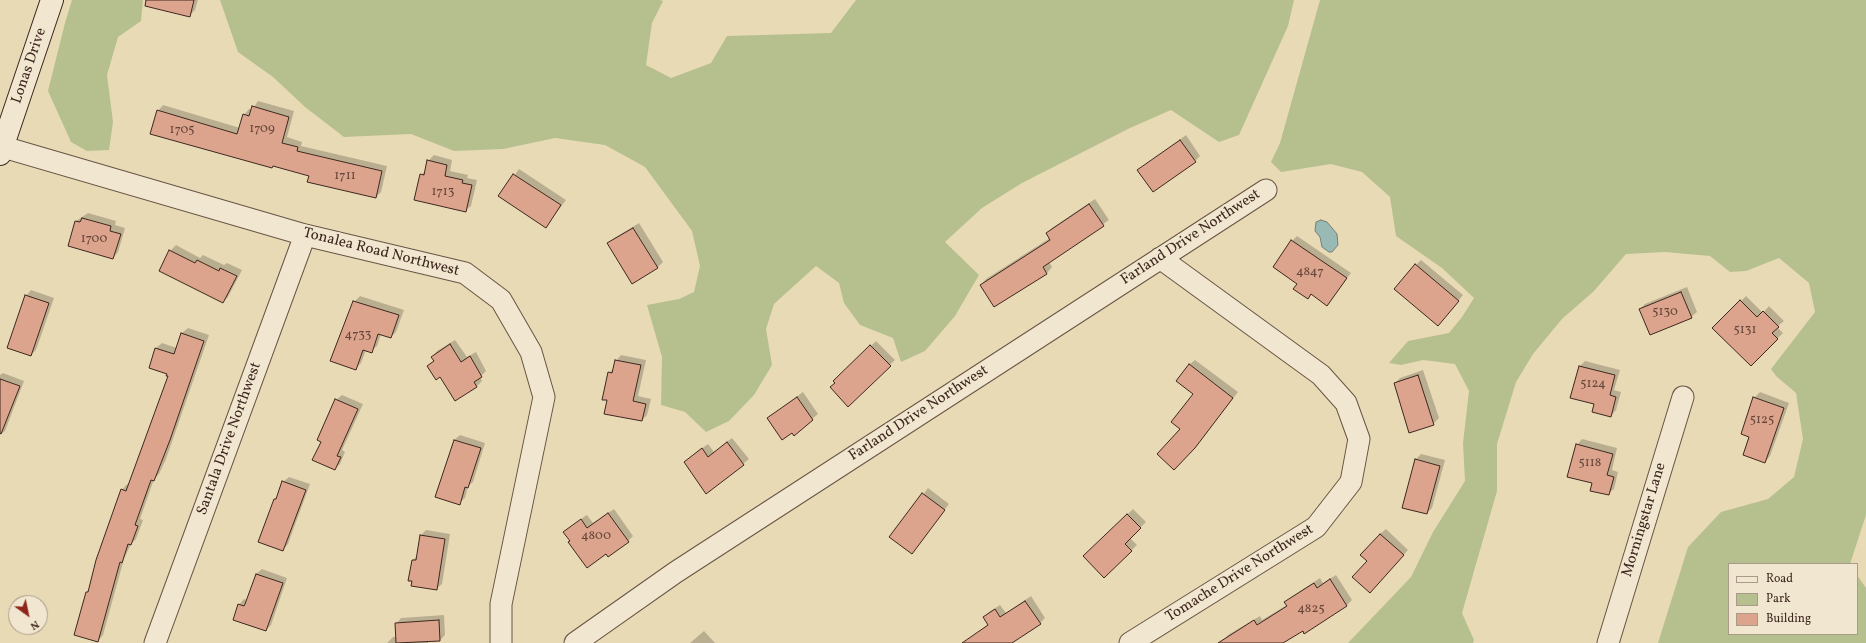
<!DOCTYPE html>
<style>
body{margin:0}
#map{position:relative;width:1866px;height:643px;overflow:hidden;background:#e9dab6;font-family:Vollkorn,serif}
canvas{display:block}
.legend{position:absolute;left:1728px;top:563px;width:130px;height:72px;box-sizing:border-box;background:#f1e7d0;border:1px solid #a99a89;margin:0;padding:5px 7px;list-style:none;font-size:12px;color:#3d271e}
.legend li{display:flex;align-items:center;gap:8px;height:20px}
.legend b{width:20px;border:1px solid #a99a89}
.north{position:absolute;left:8px;top:595px;width:40px;height:40px;box-sizing:border-box;background:#f1e7d0;border:1px solid #a99a89;border-radius:50%;rotate:147deg;font-size:11px;font-weight:700;line-height:16px;text-align:center;color:#3d271e}
.north::after{content:'';display:block;margin:auto;width:14px;height:18px;background:#8f2418;clip-path:polygon(50% 0,100% 100%,50% 72%,0 100%)}
</style>
<div id="map">
<canvas width="1866" height="643"></canvas>
<ul class="legend">
<li><b style="height:5px;background:#f1e7d0"></b>Road</li>
<li><b style="height:11px;background:#b6c08e"></b>Park</li>
<li><b style="height:11px;background:#dda48d"></b>Building</li>
</ul>
<div class="north">N</div>
</div>
<script>
const context = document.querySelector('canvas').getContext('2d');
context.lineJoin = 'round';
function fillPath(path, color) {
  context.fillStyle = color;
  context.fill(path, 'evenodd');
}
function poly(rows) {
  const path = new Path2D();
  for (const r of rows) {
    path.moveTo(r[0], r[1]);
    for (let i = 2; i < r.length; i += 2) path.lineTo(r[i], r[i + 1]);
  }
  return path;
}
function trace(path, color, width, dash) {
  context.strokeStyle = color;
  context.lineWidth = width;
  context.lineCap = dash ? 'butt' : 'round';
  context.setLineDash(dash || []);
  context.stroke(path);
}
function drawText(font, color, halo, rows, align = 'center') {
  context.font = font + ' Vollkorn,serif';
  context.lineWidth = 4;
  context.setLineDash([]);
  context.textBaseline = 'middle';
  context.strokeStyle = halo;
  context.fillStyle = color;
  for (const [text, x, y, turn = 0] of rows) {
    context.save();
    context.translate(x, y);
    context.rotate((+turn || 0) * Math.PI / 180);
    context.textAlign = isNaN(turn) ? turn : align;
    if (halo) context.strokeText(text, 0, 0);
    context.fillText(text, 0, 0);
    context.restore();
  }
}
fillPath(poly([
 [72,0,143,0,141,21,118,37,107,75,113,122,109,150,87,151,71,142,48,91,65,23],
 [220,0,660,0,663,1,652,23,646,65,671,78,711,63,727,36,831,33,856,0,1294,0,1288,26,1239,135,1219,142,1171,110,1130,128,1022,183,982,208,945,242,979,275,955,316,925,351,901,362,893,338,860,325,844,303,839,283,816,266,774,304,766,329,772,365,754,395,729,421,706,432,685,412,661,405,662,357,647,305,679,299,694,292,700,266,692,231,645,167,605,145,555,138,503,149,454,151,411,134,344,137,305,107,273,77,238,52],
 [1320,0,1866,0,1866,515,1850,564,1729,564,1729,634,1857,634,1857,575,1866,588,1866,643,1658,643,1688,547,1721,512,1768,499,1794,477,1803,439,1796,393,1776,376,1771,369,1815,312,1809,283,1779,258,1746,271,1730,272,1710,256,1665,252,1626,254,1594,291,1562,319,1533,354,1516,382,1497,444,1497,491,1462,613,1474,640,1473,643,1348,643,1411,577,1433,532,1465,481,1463,443,1469,391,1455,364,1423,360,1401,365,1389,363,1408,341,1449,333,1462,317,1474,298,1442,268,1396,236,1390,197,1362,172,1331,164,1281,172,1271,162,1280,143]
]), '#b6c08e');
const water = poly([
 [1321,220,1327,222,1337,234,1338,245,1332,252,1329,252,1322,247,1320,237,1315,231,1316,222,1321,220]
]);
fillPath(water, '#99bab4');
trace(water, '#747f78', 1);
fillPath(poly([
 [168,0,198,0,195,10,190,15],
 [258,101,294,111,287,137,302,142,301,146,387,166,381,192,376,197,310,175,274,165,272,167,158,111,163,105,240,128,244,115,249,109,252,110],
 [1186,135,1200,156,1195,161,1139,170],
 [434,155,452,160,450,171,468,175,467,178,477,180,471,206,465,211,421,175,426,170,428,161],
 [519,169,566,200,546,226,500,195],
 [1095,199,1109,220,1049,262,1052,267,1047,273,994,306,981,285,986,279,1050,238,1047,233,1052,228],
 [88,213,116,221,115,225,125,228,118,252,113,258,76,221],
 [639,223,663,262,657,268,608,243,614,238],
 [1297,236,1351,273,1327,304,1312,294,1308,298,1298,284,1292,241],
 [176,245,200,258,203,255,224,265,227,263,242,270,228,297,223,302,170,251],
 [1421,260,1463,295,1443,319,1416,265],
 [1687,287,1697,312,1691,317,1640,309,1645,304],
 [31,290,54,298,36,350,31,355,26,296],
 [360,296,404,310,396,332,391,337,381,334,377,346,371,351,366,350,361,363,356,368,354,302],
 [1746,296,1763,313,1769,306,1784,321,1777,327,1783,333,1751,365,1714,328],
 [188,328,209,335,166,459,159,474,154,479,140,519,143,520,136,539,131,544,124,559,103,635,98,641,87,592,89,590,122,490,127,484,129,485,169,376,168,373,150,367,156,348,162,343,177,348,182,333],
 [455,340,467,357,476,352,486,371,480,377,482,381,477,386,455,400,440,376,428,366,434,360,432,357,437,351],
 [876,341,895,360,848,406,835,381],
 [621,355,646,360,638,396,651,399,647,415,642,420,608,400,609,373,614,368,616,361],
 [1195,360,1238,392,1200,441,1174,469,1182,429,1194,394,1189,365],
 [1585,361,1620,370,1614,390,1621,392,1616,410,1611,416,1595,404,1571,397,1580,366],
 [1423,370,1439,418,1433,424,1395,383,1400,378],
 [3,373,24,381,5,431,0,435,0,375],
 [803,392,818,414,794,434,768,418],
 [1760,392,1789,403,1770,456,1765,462,1751,436,1754,398],
 [342,395,363,404,342,450,345,452,340,464,334,469,322,441,336,400],
 [460,435,485,443,473,482,468,486,465,498,459,503,454,440],
 [732,438,749,459,743,464,690,457,708,444,714,452],
 [1582,439,1617,448,1612,470,1618,472,1614,489,1608,494,1593,482,1577,445],
 [1421,454,1445,460,1432,508,1427,513,1416,459],
 [289,477,310,484,288,544,283,550,275,499,278,496,283,482],
 [928,488,949,504,912,552,891,537],
 [614,509,633,536,628,541,606,553,571,541,569,529,585,516,587,515,593,523],
 [1133,509,1146,522,1130,538,1137,545,1104,577,1084,556],
 [1386,529,1408,550,1375,587,1368,561,1380,534],
 [426,530,450,534,442,584,436,589,413,580,413,560,417,556,421,535],
 [262,569,287,578,271,625,266,630,239,605,244,599,247,600,256,574],
 [1336,575,1352,600,1347,605,1305,632,1303,629,1281,643,1224,643,1223,641,1228,635,1260,616,1262,620,1287,605,1286,602,1291,597,1320,578,1323,583],
 [1031,596,1045,618,1040,623,1011,643,964,643,989,624,984,617,989,612,1000,605,1006,613],
 [444,615,445,635,440,640,428,641,428,643,387,643,393,637,397,637,396,624,401,618],
 [704,631,715,643,690,643]
]), '#0003');
const building = poly([
 [146,0,194,0,190,17,145,6,146,0],
 [252,106,289,117,282,143,298,147,297,151,382,171,376,198,307,182,309,176,273,166,272,168,150,134,157,110,237,134,243,114,249,116,252,106],
 [1180,140,1196,162,1153,192,1137,170,1180,140],
 [427,160,447,165,445,176,463,180,462,183,472,185,466,212,414,200,420,174,424,175,427,160],
 [513,174,561,205,546,228,498,196,513,174],
 [1089,204,1104,226,1043,267,1047,274,994,307,980,285,1050,240,1046,233,1089,204],
 [82,218,111,226,110,231,121,234,113,259,68,246,75,221,80,222,82,218],
 [633,228,658,268,632,284,607,243,633,228],
 [1291,240,1347,278,1327,306,1311,294,1308,299,1293,289,1297,284,1273,267,1291,240],
 [169,250,195,263,197,260,219,271,220,268,237,276,223,303,159,271,169,250],
 [1415,264,1459,301,1438,326,1394,289,1415,264],
 [1681,292,1692,318,1650,335,1639,309,1681,292],
 [25,295,49,303,31,356,7,348,25,295],
 [1740,300,1757,317,1763,311,1779,327,1772,333,1778,339,1751,366,1712,328,1740,300],
 [353,301,399,315,391,338,378,334,372,353,363,350,356,370,330,361,353,301],
 [181,333,204,341,170,440,154,481,151,480,135,525,138,526,131,545,128,544,122,563,120,562,98,642,74,635,86,592,88,592,96,560,121,489,126,491,168,376,166,376,167,374,149,368,155,348,174,354,181,333],
 [450,344,461,362,470,356,482,377,474,382,477,387,455,401,440,377,436,380,427,366,434,361,431,357,450,344],
 [870,345,891,366,848,407,830,387,835,383,833,381,870,345],
 [615,360,641,365,633,401,646,404,642,421,604,414,607,400,602,400,608,372,612,373,615,360],
 [1189,364,1233,398,1195,448,1174,470,1157,454,1180,429,1171,422,1193,394,1176,381,1189,364],
 [1579,366,1615,375,1610,395,1616,397,1611,417,1592,412,1594,404,1570,398,1579,366],
 [1418,375,1434,425,1409,433,1394,383,1418,375],
 [0,379,20,386,1,434,0,433,0,379],
 [797,397,813,420,794,436,792,433,782,440,767,418,797,397],
 [1753,397,1784,408,1765,463,1743,455,1749,437,1741,434,1753,397],
 [335,399,358,409,337,456,341,457,335,470,312,460,321,442,317,440,335,399],
 [454,440,481,448,468,488,465,487,460,505,435,497,454,440],
 [727,442,744,465,706,494,684,462,702,448,708,457,727,442],
 [1576,444,1613,454,1607,475,1614,477,1609,495,1590,491,1592,483,1567,477,1576,444],
 [1415,459,1440,466,1427,514,1402,508,1415,459],
 [282,481,306,490,283,551,258,542,274,499,276,499,282,481],
 [922,493,945,510,912,554,889,537,922,493],
 [608,513,629,542,608,557,606,554,587,568,568,542,570,541,563,532,581,519,587,528,608,513],
 [1127,514,1141,528,1125,544,1132,551,1104,578,1083,556,1127,514],
 [1380,534,1404,555,1370,593,1352,577,1367,561,1360,555,1380,534],
 [420,535,445,539,437,590,411,586,412,581,408,581,412,560,416,560,420,535],
 [256,574,283,583,266,631,233,620,238,604,244,606,245,604,256,574],
 [1330,579,1347,606,1304,634,1303,631,1283,643,1218,643,1254,620,1257,625,1287,606,1284,602,1314,583,1317,588,1330,579],
 [1025,601,1041,624,1012,643,962,643,988,625,983,617,995,609,1000,617,1025,601],
 [439,620,440,641,396,643,395,623,439,620]
]);
fillPath(building, '#dda48d');
trace(building, '#3d271e', 1);
const street = poly([
 [0,146,305,235,465,273,501,300,531,352,544,397,501,604,501,643],
 [155,643,305,235],
 [575,643,676,572,1266,190],
 [1130,643,1316,527,1351,482,1359,439,1346,403,1321,375,1160,258],
 [1608,643,1683,397]
]);
const secondary = poly([
 [0,154,52,0]
]);
trace(street, '#685444', 23);
trace(secondary, '#3d271e', 24);
trace(street, '#f1e7d0', 21);
trace(secondary, '#f1e7d0', 22);
drawText('13px', '#65463a', null, [
 ["1709",262,130],
 ["1705",182,131],
 ["1711",345,177],
 ["1713",443,193],
 ["1700",94,240],
 ["4847",1310,273],
 ["5130",1665,313],
 ["5131",1745,331],
 ["4733",358,336],
 ["5124",1593,385],
 ["5125",1762,421],
 ["5118",1590,464],
 ["4800",596,537],
 ["4825",1311,610]
]);
drawText('15px', '#3d271e', '#f1e7d0', [
 ["Lonas Drive",30,66,-71],
 ["Farland Drive Northwest",1191,238,-33],
 ["Tonalea Road Northwest",381,253,14],
 ["Farland Drive Northwest",919,414,-33],
 ["Santala Drive Northwest",230,439,-70],
 ["Morningstar Lane",1645,520,-73],
 ["Tomache Drive Northwest",1240,574,-32]
]);
</script>
